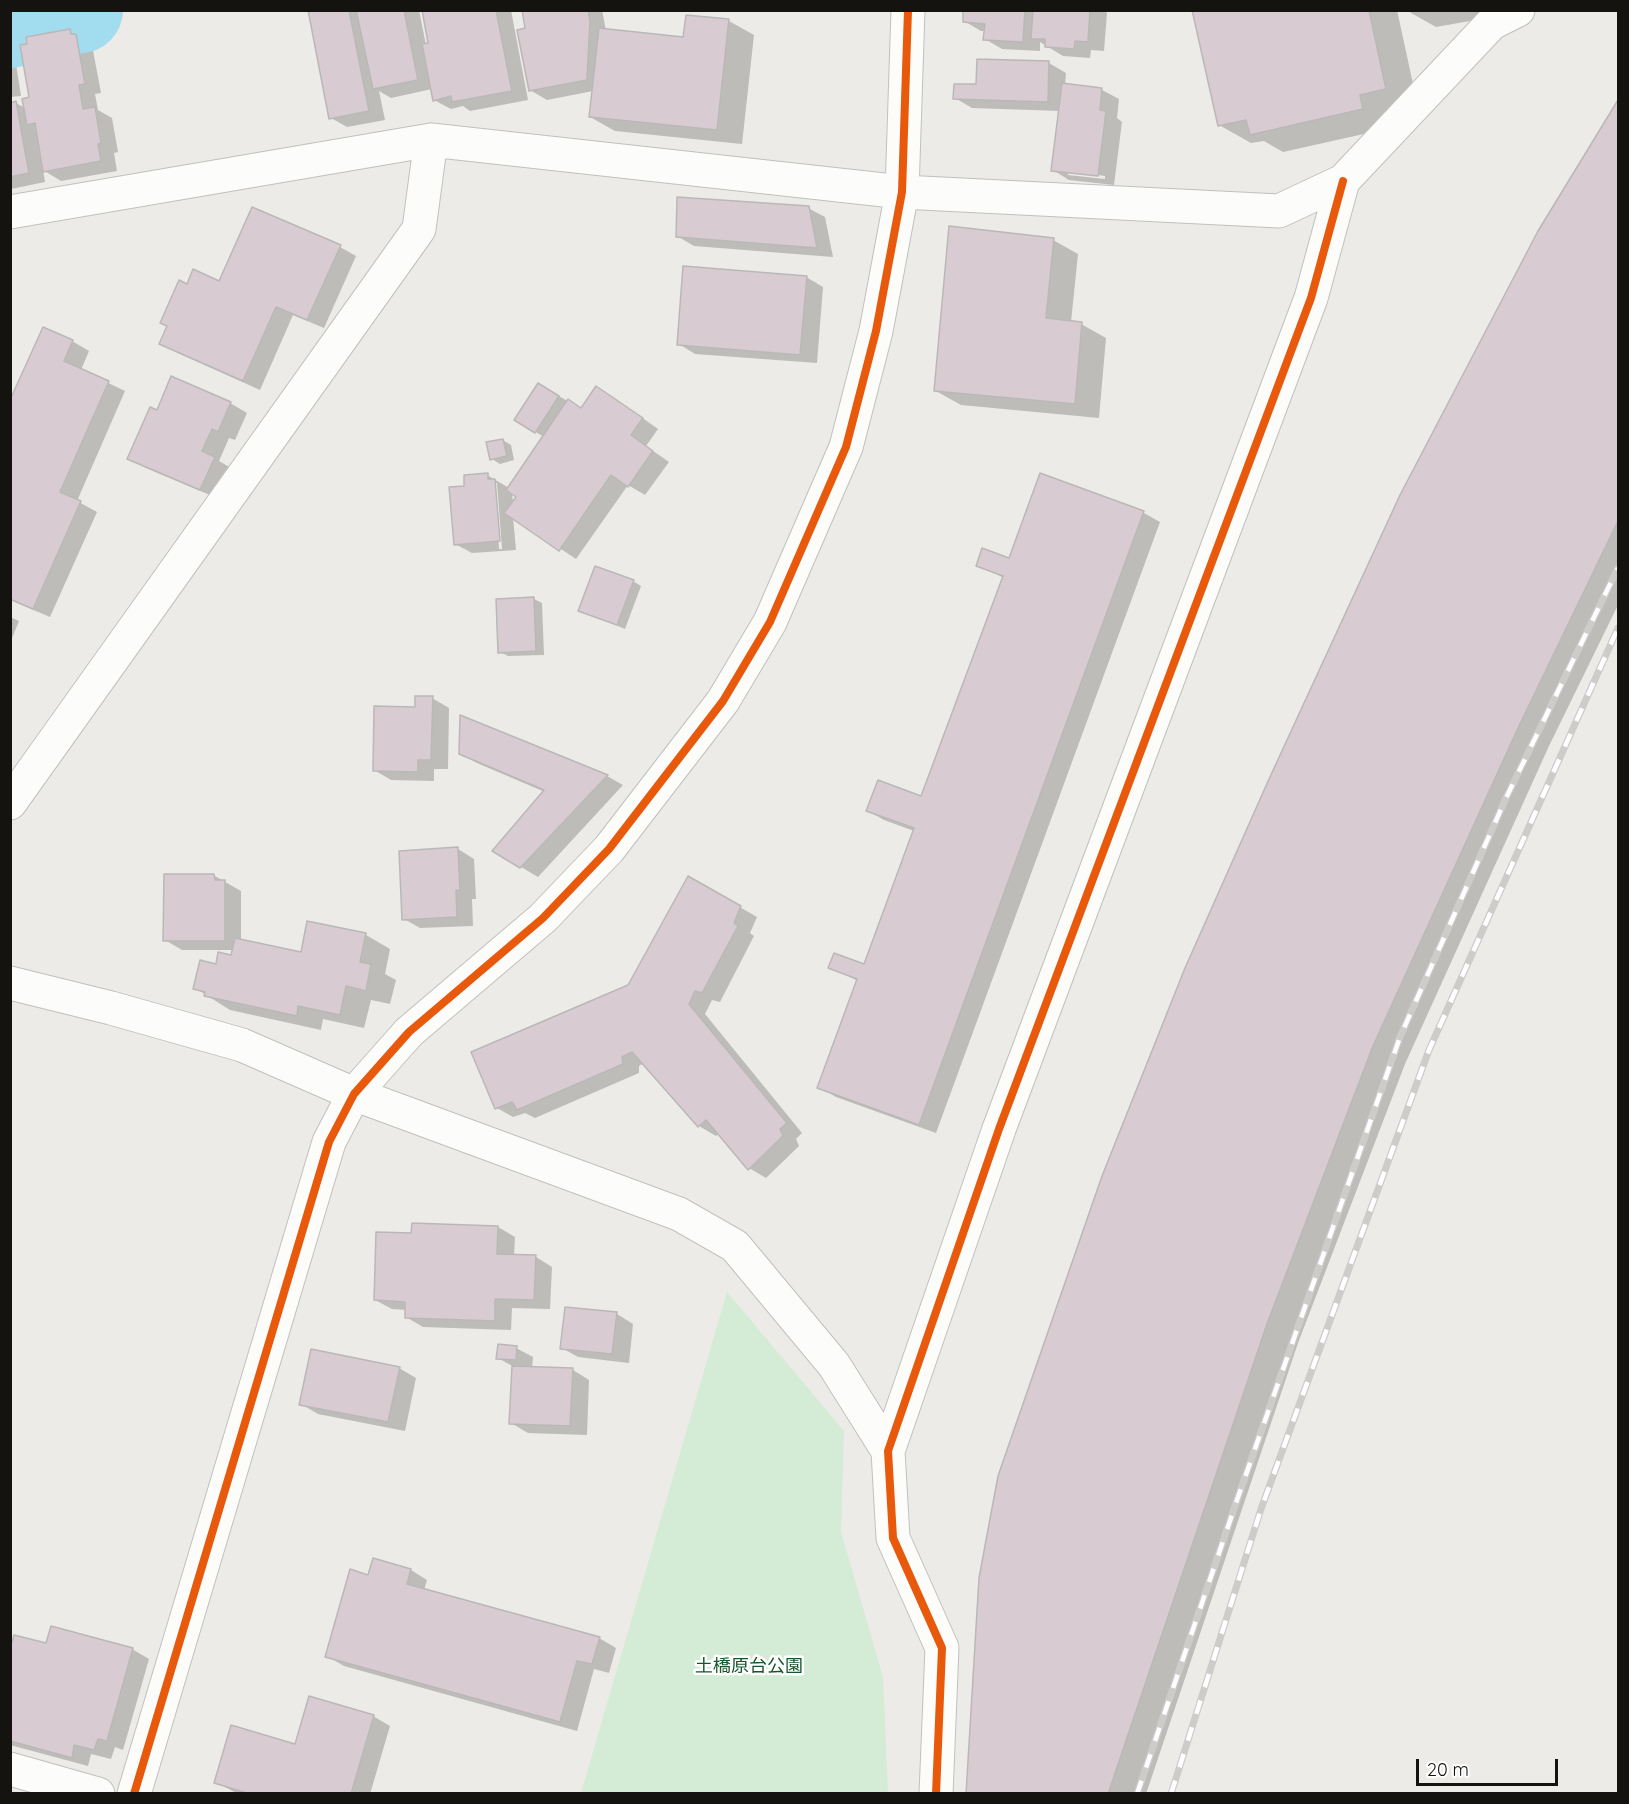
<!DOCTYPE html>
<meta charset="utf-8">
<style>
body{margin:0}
#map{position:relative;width:1629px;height:1804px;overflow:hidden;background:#edebe7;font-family:Quicksand,sans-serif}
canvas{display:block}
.frame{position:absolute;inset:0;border:12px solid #141310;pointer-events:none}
.scale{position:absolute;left:1416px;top:1759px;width:142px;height:27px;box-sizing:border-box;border:3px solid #141310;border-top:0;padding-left:8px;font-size:18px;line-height:21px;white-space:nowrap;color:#141310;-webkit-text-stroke:4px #fff;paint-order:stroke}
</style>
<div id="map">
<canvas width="1629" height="1804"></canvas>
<div class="frame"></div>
<div class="scale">20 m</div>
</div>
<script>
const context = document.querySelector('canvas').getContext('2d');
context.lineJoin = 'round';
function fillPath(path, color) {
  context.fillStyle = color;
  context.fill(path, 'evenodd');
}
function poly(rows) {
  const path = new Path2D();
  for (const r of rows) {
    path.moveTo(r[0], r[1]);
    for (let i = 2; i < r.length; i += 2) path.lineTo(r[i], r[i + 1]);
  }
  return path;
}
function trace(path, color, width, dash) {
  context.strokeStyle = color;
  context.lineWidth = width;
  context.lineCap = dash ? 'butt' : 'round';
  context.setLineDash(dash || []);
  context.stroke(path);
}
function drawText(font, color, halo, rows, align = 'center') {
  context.font = font + ' Quicksand,"Noto Sans JP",sans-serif';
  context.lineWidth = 5;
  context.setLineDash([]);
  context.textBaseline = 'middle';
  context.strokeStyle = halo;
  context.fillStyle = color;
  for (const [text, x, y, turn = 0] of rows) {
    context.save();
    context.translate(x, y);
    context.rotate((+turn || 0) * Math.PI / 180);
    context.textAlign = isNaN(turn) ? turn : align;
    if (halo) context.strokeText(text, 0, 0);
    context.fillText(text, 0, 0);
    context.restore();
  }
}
fillPath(poly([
 [727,1292,844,1431,841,1532,883,1677,888,1793,581,1793]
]), '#d4ebd5');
fillPath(poly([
 [310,10,419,10,426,45,430,44,423,10,511,10,528,100,470,111,463,106,451,109,434,100,432,89,391,98,379,91,385,120,347,127,331,118],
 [524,10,602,10,606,31,685,39,688,17,729,21,754,35,742,144,615,131,590,117,593,91,547,100,530,90,527,29],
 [965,10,1103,10,1107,13,1104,51,1091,50,1090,58,1063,56,1040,42,1040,51,1002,49,985,39,986,31,981,31,964,21],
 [1194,10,1397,10,1418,107,1395,127,1283,152,1264,141,1251,143,1219,125],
 [1410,10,1485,10,1487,18,1436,27,1411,13],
 [70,31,92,45,101,93,95,94,98,110,112,118,118,152,114,153,117,171,61,181,43,170,45,182,11,189,10,104,16,103,25,108],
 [10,43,13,45,21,96,10,97],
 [1049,63,1066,73,1065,85,1102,90,1119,99,1117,118,1122,122,1114,185,1069,180,1053,170,1060,111,972,108,955,98,978,86],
 [1068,171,1105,176,1105,179,1068,175],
 [1618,103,1618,605,1549,746,1405,1064,1298,1343,1146,1794,967,1794,980,1578,1539,232],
 [808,208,825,217,833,257,694,246,677,236],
 [1053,240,1078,254,1071,322,1081,324,1106,338,1099,418,961,405,936,391],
 [340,247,356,256,324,328,293,315,260,390,178,353,161,344,220,283],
 [806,277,823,287,817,363,695,354,679,344],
 [72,341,89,351,81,370,125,391,77,501,97,512,50,617,10,600,10,404],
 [539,385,582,409,597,388,613,397,658,429,646,446,669,462,645,495,628,485,576,559,513,517,516,550,472,553,455,544,466,487,487,475,509,488,544,437,516,420],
 [494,483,497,483,502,549,499,549],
 [512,492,518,496,513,504],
 [230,403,247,413,235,440,229,438,219,461,231,468,217,498,146,468,129,458,158,412],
 [503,440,511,445,514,460,500,464,492,459],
 [1040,475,1144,513,1160,522,936,1133,836,1097,819,1087,858,981,830,967,865,966,914,831,884,820,868,811,922,798,1004,578,978,565,1009,560],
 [633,581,641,586,625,629,580,610],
 [534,599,542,603,544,655,508,656,500,652],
 [10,617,19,621,10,643],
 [432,698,449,708,448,769,434,769,434,781,391,780,374,770,417,708],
 [461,717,607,776,623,785,538,877,494,851,545,792,477,763,460,753],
 [458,849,474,859,476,899,472,899,473,926,420,928,404,919],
 [213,875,241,891,241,941,302,954,309,923,366,935,390,949,385,974,396,980,390,1004,371,1000,364,1028,323,1019,321,1030,230,1010,195,988,217,966,232,957,233,950,182,950,165,940],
 [689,878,757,917,750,933,754,936,720,1002,712,1000,705,1014,802,1133,796,1139,799,1146,766,1178,749,1168,719,1133,716,1136,699,1126,644,1063,639,1066,639,1073,535,1118,525,1113,513,1117,497,1108,629,986],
 [498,1227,515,1237,514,1256,536,1257,552,1267,550,1309,512,1308,511,1330,423,1327,406,1317,407,1310,392,1309,375,1300,413,1235],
 [617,1314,633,1324,629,1363,578,1357,562,1348],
 [516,1348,533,1357,532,1369,573,1370,589,1380,587,1435,528,1433,511,1423,514,1367,498,1358],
 [399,1368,416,1378,405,1431,318,1414,301,1404],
 [374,1560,411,1570,427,1580,424,1590,599,1638,616,1648,609,1673,594,1669,577,1731,344,1666,327,1656,369,1576],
 [47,1645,132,1649,149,1659,123,1750,115,1747,111,1759,91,1754,88,1766,10,1745,10,1653],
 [373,1716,390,1726,370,1794,238,1794,216,1782,296,1746]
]), '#0003');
trace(poly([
 [10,25,80,10]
]), '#a1dcef', 86);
const building = poly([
 [308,10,349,10,369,111,329,119,308,10],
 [356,10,404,10,418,80,373,89,356,10],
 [422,10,496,10,512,91,452,102,451,96,433,101,422,44,428,43,422,10],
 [522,10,588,10,590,21,587,80,529,91,517,30,525,28,522,10],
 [963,10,1025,10,1023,42,983,40,985,24,963,22,963,10],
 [1033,10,1090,10,1088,42,1075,41,1074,49,1045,47,1045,39,1031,39,1033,10],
 [1192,10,1369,10,1386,89,1360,95,1363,109,1250,135,1246,120,1218,126,1192,10],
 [686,15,729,19,717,130,589,117,599,28,683,37,686,15],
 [70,29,71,34,76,34,85,84,79,85,83,109,95,107,101,143,98,144,101,161,43,172,35,123,27,125,22,99,29,97,20,45,27,44,26,37,70,29],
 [977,59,1049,61,1048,102,953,99,954,84,976,84,977,59],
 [1062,83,1102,88,1100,110,1106,111,1098,176,1051,171,1062,83],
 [1618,100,1618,521,1518,728,1373,1046,1267,1324,1108,1794,966,1794,979,1578,998,1476,1102,1176,1185,968,1269,779,1400,495,1538,231,1618,100],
 [16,101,29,173,10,177,10,103,16,101],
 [677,197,809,206,817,248,676,237,677,197],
 [252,207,341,245,307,320,276,307,243,381,159,344,167,326,160,323,179,280,187,284,193,269,219,281,252,207],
 [949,226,1054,238,1046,318,1082,322,1075,404,934,391,949,226],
 [683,266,807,276,800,355,677,345,683,266],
 [43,327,73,340,64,361,109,381,60,492,81,501,33,609,10,599,10,400,43,327],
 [171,376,231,402,218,432,212,429,202,451,215,457,200,490,127,459,150,407,157,410,171,376],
 [538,383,559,396,535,433,514,420,538,383],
 [596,386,643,418,631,435,653,451,628,487,611,475,559,551,504,513,516,497,506,490,568,399,581,408,596,386],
 [503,439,507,456,490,460,486,442,503,439],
 [488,473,488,479,495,479,500,541,454,545,449,487,464,486,464,475,488,473],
 [1040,473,1144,511,919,1125,817,1088,857,979,828,968,834,953,864,964,914,828,866,811,878,780,921,796,1003,576,976,566,982,548,1009,558,1040,473],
 [595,566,634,580,617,625,578,611,595,566],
 [534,597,536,651,498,653,496,599,534,597],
 [415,696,433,696,431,760,418,760,418,772,373,771,374,706,415,707,415,696],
 [460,715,608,775,520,868,492,851,544,790,459,754,460,715],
 [458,847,460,891,456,890,457,917,402,920,399,851,458,847],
 [164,874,214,874,215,880,225,880,225,941,163,941,164,874],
 [688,876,741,906,734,923,738,926,702,993,695,991,689,1004,787,1123,780,1129,783,1136,748,1170,706,1120,698,1127,632,1052,622,1057,623,1064,517,1110,512,1102,495,1109,471,1052,628,985,688,876],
 [307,921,366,933,360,962,371,964,366,991,346,986,340,1015,298,1006,297,1016,204,996,205,992,193,989,200,960,216,964,218,952,231,955,235,938,301,952,307,921],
 [412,1223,498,1226,497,1254,536,1255,534,1300,495,1299,495,1321,405,1318,405,1302,374,1300,376,1232,411,1233,412,1223],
 [565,1307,617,1312,612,1354,560,1349,565,1307],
 [498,1344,517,1346,516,1360,496,1359,498,1344],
 [311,1349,400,1367,388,1422,299,1405,311,1349],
 [512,1366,573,1368,570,1426,509,1424,512,1366],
 [373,1558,411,1569,407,1584,600,1637,592,1664,577,1661,560,1722,325,1657,350,1569,368,1575,373,1558],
 [51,1626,133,1648,107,1741,98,1739,94,1750,74,1745,72,1758,10,1741,10,1648,14,1635,46,1643,51,1626],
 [309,1696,374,1715,351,1794,250,1794,214,1783,231,1725,295,1744,309,1696]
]);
fillPath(building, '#d8cbd2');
trace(building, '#bab8b7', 1.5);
const minor = poly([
 [10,212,431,140,902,192,1279,211,1343,181,1492,23,1518,10],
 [10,803,419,229,431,140],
 [10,983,111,1008,242,1045,354,1094,679,1214,735,1246,834,1365,888,1451],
 [10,1769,98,1794],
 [936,1794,942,1648,893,1538,888,1451,999,1129,1311,298,1343,181]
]);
const tertiary = poly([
 [134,1794,329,1142,354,1094,409,1032,543,918,609,849,723,701,770,622,846,447,876,331,902,192,908,10]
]);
trace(minor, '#c1c0bc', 35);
trace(tertiary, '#c1c0bc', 35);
trace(minor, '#fcfcfb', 33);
trace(tertiary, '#fcfcfb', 33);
const rail = poly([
 [1137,1794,1237,1500,1400,1037,1506,798,1618,568],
 [1171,1794,1261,1509,1429,1050,1618,628]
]);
trace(rail, '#cccccb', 7);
trace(rail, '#fff', 4.5, [14]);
trace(poly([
 [134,1794,329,1142,354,1094,409,1032,543,918,609,849,723,701,770,622,846,447,876,331,902,192,908,10],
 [936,1794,942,1648,893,1538,888,1451,999,1129,1311,298,1343,181]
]), '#e8590c', 8);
drawText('18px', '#15562a', '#fff', [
 ["土橋原台公園",749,1667]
]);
</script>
